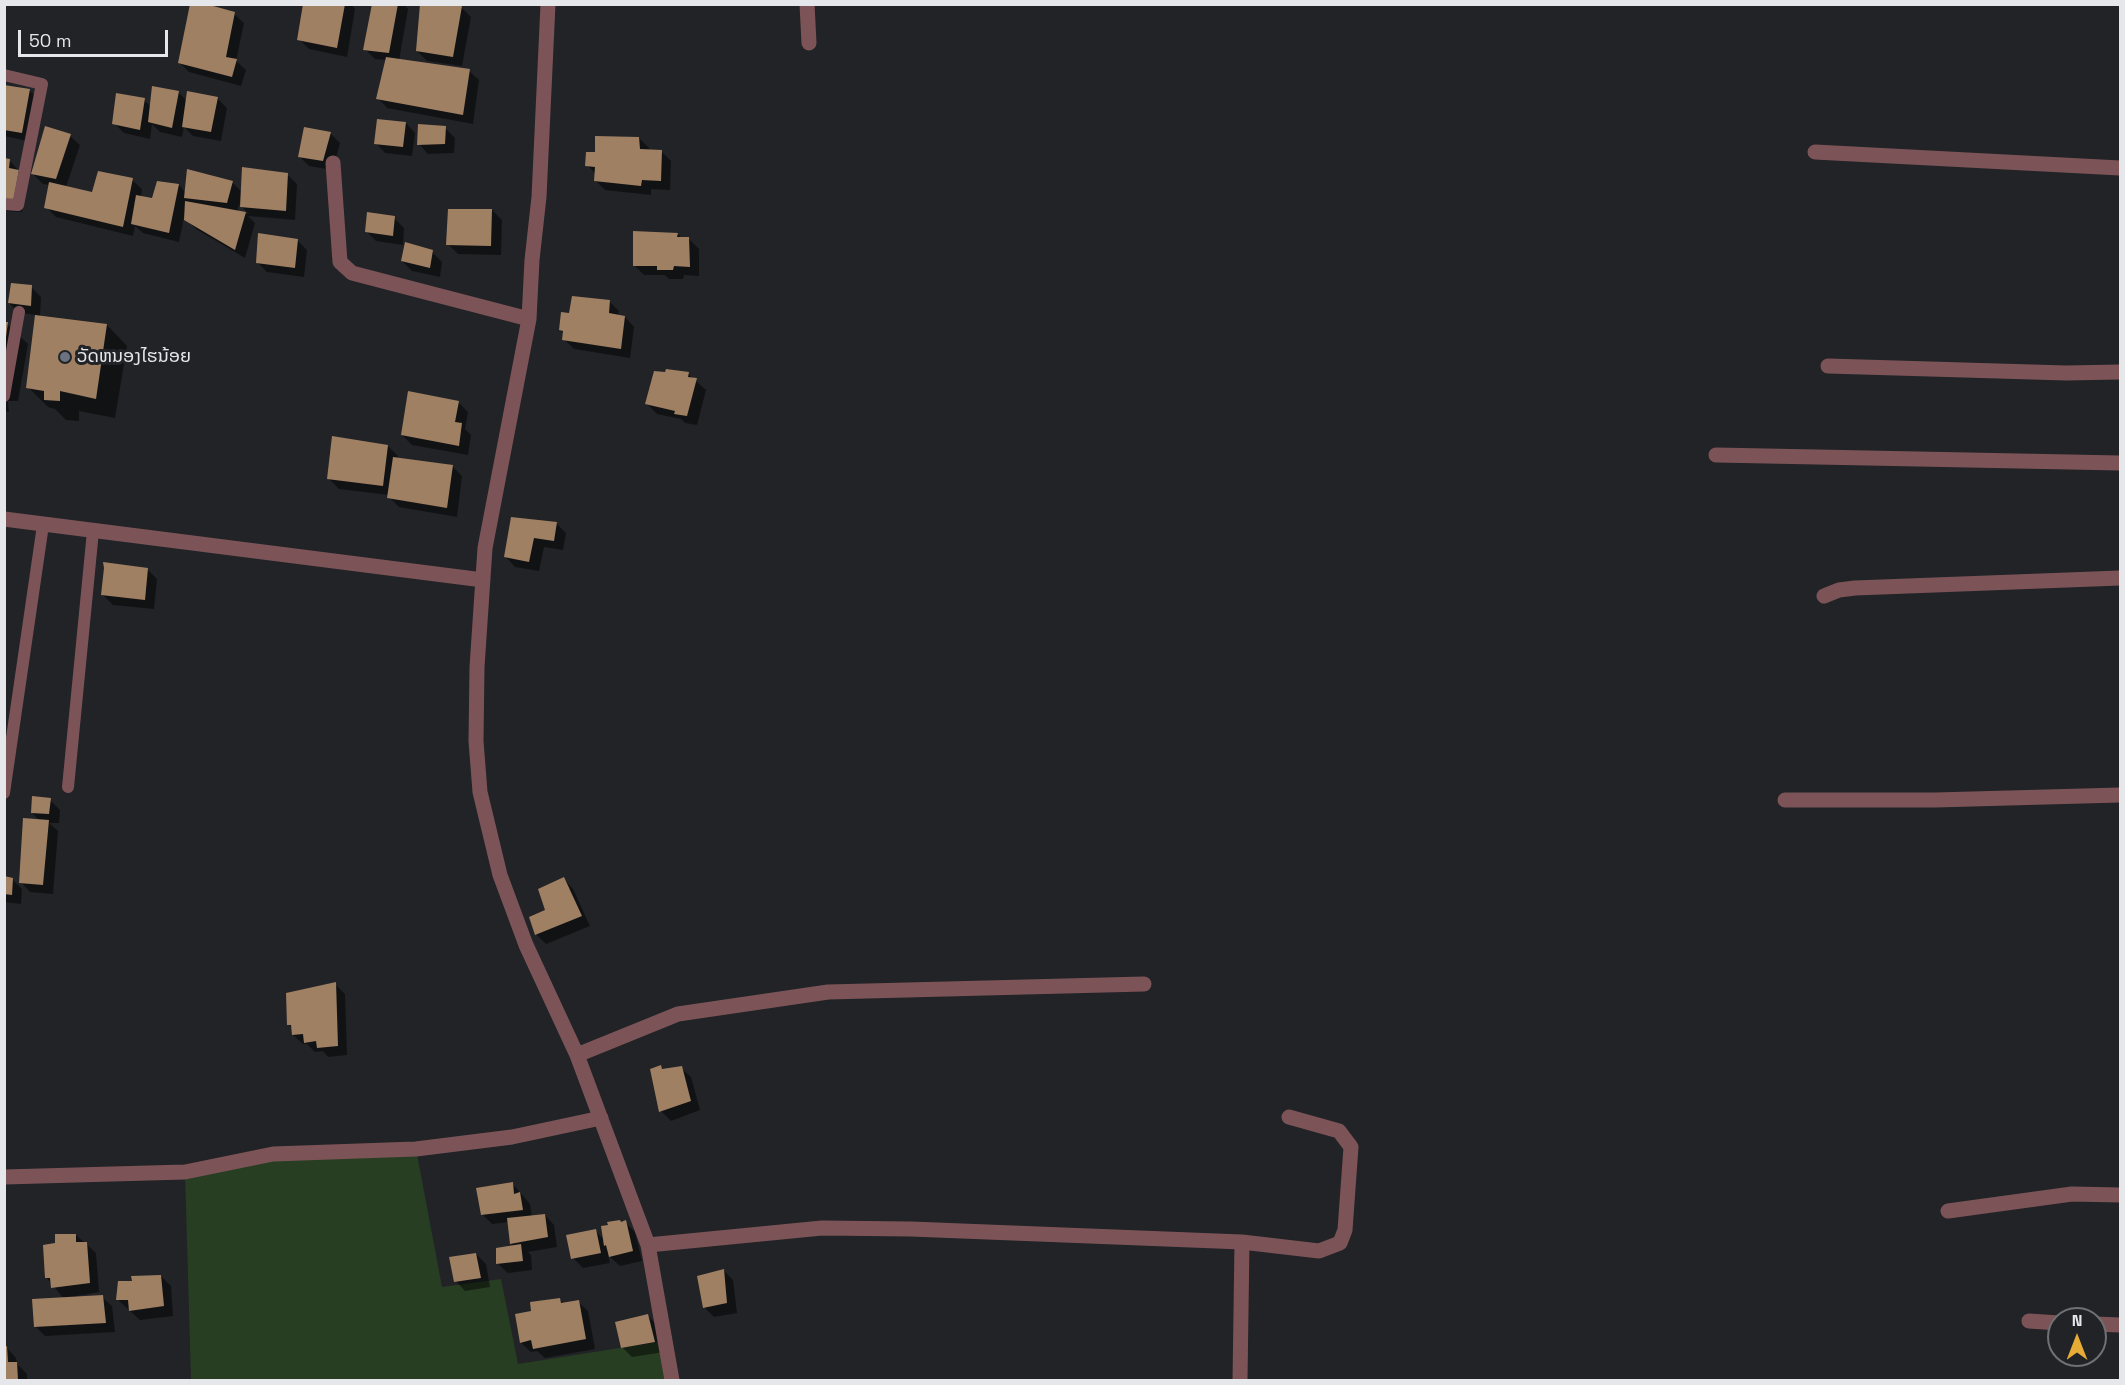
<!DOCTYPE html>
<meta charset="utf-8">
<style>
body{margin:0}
#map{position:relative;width:2125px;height:1385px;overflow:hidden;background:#212327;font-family:"Space Grotesk",sans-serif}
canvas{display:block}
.frame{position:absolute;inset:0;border:6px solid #e5e7ea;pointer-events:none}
.north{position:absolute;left:2047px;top:1307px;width:60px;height:60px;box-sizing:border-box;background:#212327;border:2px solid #6f7175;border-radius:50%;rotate:0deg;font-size:16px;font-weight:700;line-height:24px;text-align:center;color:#e5e7ea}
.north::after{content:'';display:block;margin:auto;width:21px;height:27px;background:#e6ac36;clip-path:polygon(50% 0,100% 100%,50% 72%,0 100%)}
.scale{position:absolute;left:18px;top:30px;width:150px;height:27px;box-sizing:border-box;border:3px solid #e5e7ea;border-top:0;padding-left:8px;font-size:18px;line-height:21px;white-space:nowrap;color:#e5e7ea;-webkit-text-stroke:4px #212327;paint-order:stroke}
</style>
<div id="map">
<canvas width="2125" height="1385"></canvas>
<div class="frame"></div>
<div class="north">N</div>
<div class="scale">50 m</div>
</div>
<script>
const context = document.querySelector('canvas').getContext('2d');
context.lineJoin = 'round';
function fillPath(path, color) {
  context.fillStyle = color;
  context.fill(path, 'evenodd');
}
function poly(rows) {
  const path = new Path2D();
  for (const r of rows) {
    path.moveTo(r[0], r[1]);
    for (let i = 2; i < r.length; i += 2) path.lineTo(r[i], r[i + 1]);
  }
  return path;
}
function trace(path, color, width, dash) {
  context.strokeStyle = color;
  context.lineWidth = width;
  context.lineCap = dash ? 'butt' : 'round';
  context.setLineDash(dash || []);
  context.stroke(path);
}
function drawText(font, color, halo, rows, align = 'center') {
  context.font = font + ' "Space Grotesk","Noto Sans Lao",sans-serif';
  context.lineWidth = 6;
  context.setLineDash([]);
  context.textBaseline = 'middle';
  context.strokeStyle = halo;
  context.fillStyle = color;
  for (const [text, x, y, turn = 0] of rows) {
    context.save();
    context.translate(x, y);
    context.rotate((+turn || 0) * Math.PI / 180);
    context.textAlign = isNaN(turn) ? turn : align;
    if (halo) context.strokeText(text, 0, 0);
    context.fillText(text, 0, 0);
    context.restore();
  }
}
fillPath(poly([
 [416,1149,442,1287,501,1279,518,1364,664,1341,672,1380,191,1380,185,1172,273,1154]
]), '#283e23');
fillPath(poly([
 [304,4,351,4,355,9,347,57,309,49,299,39],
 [374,4,403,4,408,9,399,61,469,71,479,80,473,124,387,108,378,98,387,60,375,59,365,49],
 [461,7,471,17,462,66,427,61,417,51],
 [234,14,244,23,236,61,246,70,241,86,189,72,179,62],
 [4,86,29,90,39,100,32,142,4,136],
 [179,93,187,101,217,98,227,108,221,141,193,136,184,127,182,137,160,132,152,124,150,139,124,133,114,123,144,100,151,107],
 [406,123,415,133,412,156,385,153,376,143],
 [445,128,455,138,454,153,428,154,419,144],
 [330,133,340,143,333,170,309,166,299,156],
 [70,136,80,145,66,187,93,194,132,180,142,189,141,197,153,200,179,185,186,193,232,182,242,192,287,174,297,184,295,220,248,216,255,223,245,258,196,229,184,217,179,242,143,233,135,226,133,236,56,217,46,207,50,185,43,184,33,174],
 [239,204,249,214,237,212],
 [639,138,649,148,649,151,661,151,671,161,670,190,651,189,651,195,605,190,595,180,596,174,587,165,597,154],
 [4,160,10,161,28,181,22,212,4,211],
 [492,210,502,220,501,255,458,254,448,244],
 [394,218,404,228,403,245,376,241,366,231],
 [678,234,682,239,689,239,699,249,699,276,684,275,683,279,669,279,665,275,644,275,634,265],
 [297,240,307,250,304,277,267,272,257,262],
 [432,252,442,262,440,277,412,271,402,261],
 [31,287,41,297,40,317,107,325,127,346,115,418,79,411,79,421,66,420,55,409,48,407,28,387,37,315,19,313,9,303],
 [609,301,619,311,618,316,625,317,634,327,630,358,574,349,564,339,564,334,560,330],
 [4,323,7,324,28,344,18,401,8,401,9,412,4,411],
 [688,374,706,390,697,425,685,423,681,419,657,414,647,404],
 [458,402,468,412,465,429,471,435,468,455,412,445,402,435],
 [388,446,398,456,397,459,452,466,462,476,457,517,399,507,389,497,389,495,339,489,329,479],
 [512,518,556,523,566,533,563,550,544,547,539,571,515,567,506,557],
 [147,569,157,579,154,609,113,605,103,595],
 [50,800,60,810,59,823,49,823,58,831,53,894,30,892,21,882,40,821,32,813],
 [4,878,12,879,22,889,21,904,4,902],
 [564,879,573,889,590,926,546,944,536,934],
 [335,984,345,994,347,1055,328,1057,323,1051,315,1052,307,1044,303,1044,293,1035,293,1029,288,1024],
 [661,1067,664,1070,681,1068,691,1077,700,1110,671,1121,661,1111],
 [512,1183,530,1204,532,1217,545,1215,554,1225,557,1247,528,1252,531,1255,532,1270,508,1273,498,1264,514,1246,511,1244,509,1222,492,1224,482,1214],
 [625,1222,635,1232,642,1261,620,1266,608,1255,610,1263,583,1268,573,1258,595,1231,605,1240],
 [76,1235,96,1253,99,1292,76,1296,76,1298,102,1297,112,1306,115,1332,45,1336,35,1326,64,1299,46,1277,56,1244],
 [476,1254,486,1264,490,1287,465,1291,456,1281],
 [723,1270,733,1280,737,1313,714,1317,704,1307],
 [161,1276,171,1286,173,1316,140,1320,118,1300,134,1282],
 [560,1300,564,1304,578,1302,588,1311,595,1349,545,1358,537,1351,531,1352,521,1343,517,1316,533,1312],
 [648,1316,658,1326,664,1352,632,1357,622,1347],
 [4,1348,7,1348,16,1358,17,1364,27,1374,27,1380,4,1380]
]), '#0007');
fillPath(poly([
 [190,4,206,4,235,12,226,57,237,59,232,77,178,63],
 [303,4,345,4,337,48,297,40],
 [372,4,398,4,389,53,363,50],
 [420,4,462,6,453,57,416,51],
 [386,57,470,69,463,115,376,99],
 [4,85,30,89,22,133,4,130],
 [152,86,179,91,172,128,148,122],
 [187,91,218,97,211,132,182,127],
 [116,93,145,98,140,130,112,124],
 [377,119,406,122,403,147,374,144],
 [418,124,446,126,445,144,417,145],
 [45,126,71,134,56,179,31,174],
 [304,127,331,132,323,161,298,157],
 [595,136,639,137,640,149,662,150,661,181,642,180,641,186,594,181,595,167,585,166,586,152,595,152],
 [4,158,10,159,9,168,19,170,13,203,4,203],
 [242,167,288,173,286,211,240,207],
 [187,169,233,181,227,203,184,198],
 [98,171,133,178,123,227,44,208,49,182,92,192],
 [157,181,179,184,169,233,131,224,136,195,152,198],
 [185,201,246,212,235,250,184,220],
 [448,209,492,209,491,246,446,245],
 [367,212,395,216,393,236,365,232],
 [633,231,678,233,677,237,689,237,690,267,674,266,673,270,657,270,657,266,633,266],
 [258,233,298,239,295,268,256,263],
 [405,242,433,250,430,268,401,261],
 [11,283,32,285,31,306,8,303],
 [572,296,610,300,609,313,625,316,621,349,562,340,563,331,559,330,561,312,569,313],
 [35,315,107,324,96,399,60,391,60,401,44,400,44,391,26,388],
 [4,322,8,322,6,337,4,336],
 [666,369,689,372,688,377,697,378,687,416,674,414,675,411,645,404,654,371,665,372],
 [408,391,459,401,455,422,462,423,459,446,401,435],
 [332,436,388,445,383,486,327,479],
 [393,457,453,465,447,508,387,498],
 [511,517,557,522,554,541,534,538,529,562,504,557],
 [103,562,148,568,145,600,101,595,104,568],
 [32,796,51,798,49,814,31,813],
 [23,818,49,820,43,885,19,883],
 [4,876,13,878,12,895,4,894],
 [564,877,582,916,535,935,529,917,545,910,538,889],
 [336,982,338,1046,317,1048,316,1041,304,1043,303,1034,292,1035,291,1025,287,1025,286,993],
 [661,1065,662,1069,682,1066,691,1101,659,1112,650,1069],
 [513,1182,514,1194,520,1192,523,1210,481,1215,476,1188],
 [545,1214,548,1237,510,1244,507,1218],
 [620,1220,621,1222,626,1220,633,1251,609,1257,606,1245,604,1246,601,1226,608,1225,607,1222],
 [596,1229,601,1253,571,1259,566,1235],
 [55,1234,76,1234,76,1242,87,1242,90,1283,51,1288,50,1278,45,1278,43,1245,55,1243],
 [521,1244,523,1261,496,1264,496,1248],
 [476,1253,481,1278,454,1282,449,1257],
 [724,1269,727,1303,703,1308,697,1276],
 [161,1275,164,1306,129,1311,128,1300,116,1300,118,1281,132,1281,131,1276],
 [103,1295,106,1323,34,1327,32,1299],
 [560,1298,561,1303,579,1300,586,1339,533,1349,531,1340,520,1343,515,1314,531,1311,530,1302],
 [648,1314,655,1342,621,1348,615,1322],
 [7,1346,8,1362,17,1362,18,1380,4,1380,4,1347]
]), '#a08063');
trace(poly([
 [4,75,42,84,18,205,4,204],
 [4,396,19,312],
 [68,787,93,531],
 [4,793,43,525]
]), '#7c5457', 12);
trace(poly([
 [548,4,539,197,532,260,529,319,485,548,477,667,476,741,480,792,500,875,526,945,577,1055,648,1245,672,1380],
 [807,4,809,43],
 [1815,152,2120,168],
 [333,163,340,262,352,273,529,319],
 [1828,366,2066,373,2120,372],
 [1716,455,2120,463],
 [4,519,483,580],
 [1824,596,1839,590,1855,588,2120,578],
 [1785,800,1935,800,2120,795],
 [577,1055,678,1014,828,992,1144,984],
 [4,1177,185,1172,273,1154,416,1149,512,1137,601,1118],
 [1948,1211,2072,1194,2120,1195],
 [648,1245,822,1228,911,1229,1242,1242,1319,1251,1340,1243,1345,1230,1351,1147,1339,1131,1289,1117],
 [2029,1321,2059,1323],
 [2095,1324,2120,1325],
 [1240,1380,1242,1242]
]), '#7c5457', 15);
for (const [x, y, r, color] of [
 [65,357,6,"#6b7280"]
]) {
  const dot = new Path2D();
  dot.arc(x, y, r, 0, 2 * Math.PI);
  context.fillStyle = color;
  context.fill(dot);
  trace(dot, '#212327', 2);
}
drawText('18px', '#e5e7ea', '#212327', [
 ["ວັດຫນອງໄຮນ້ອຍ",77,357]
], 'left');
</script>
